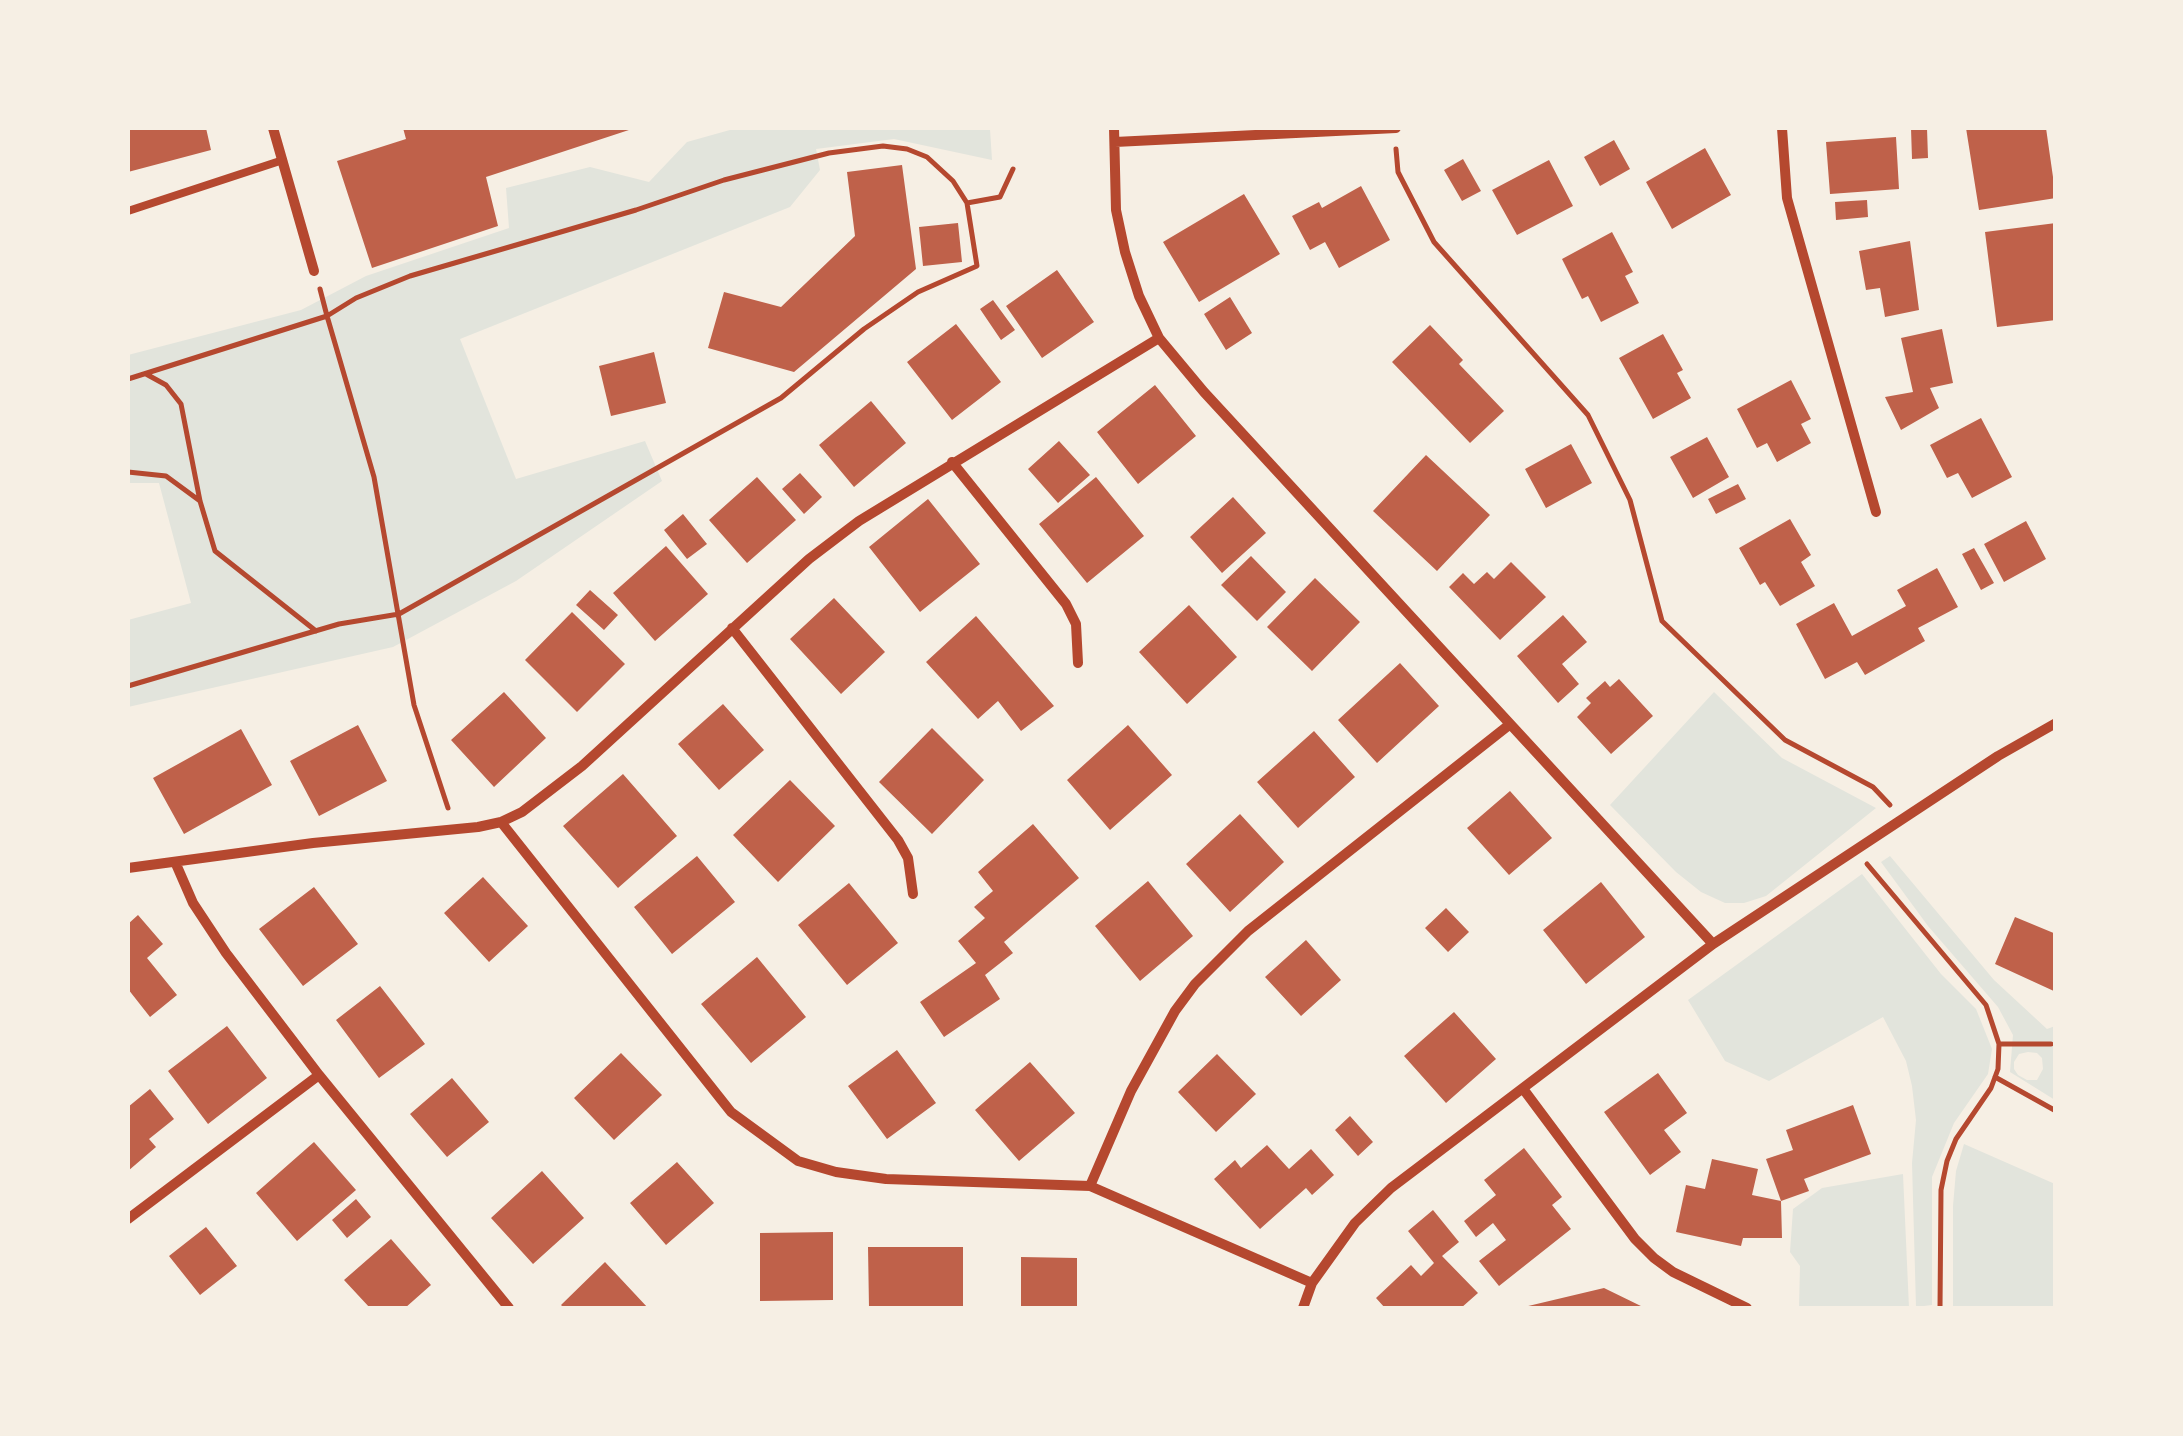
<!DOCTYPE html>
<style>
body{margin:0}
#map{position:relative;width:2183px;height:1436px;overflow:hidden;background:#f6efe4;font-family:Signika,sans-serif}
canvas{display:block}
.frame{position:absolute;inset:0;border:130px solid #f6efe4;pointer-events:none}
</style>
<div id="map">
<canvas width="2183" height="1436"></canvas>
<div class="frame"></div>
</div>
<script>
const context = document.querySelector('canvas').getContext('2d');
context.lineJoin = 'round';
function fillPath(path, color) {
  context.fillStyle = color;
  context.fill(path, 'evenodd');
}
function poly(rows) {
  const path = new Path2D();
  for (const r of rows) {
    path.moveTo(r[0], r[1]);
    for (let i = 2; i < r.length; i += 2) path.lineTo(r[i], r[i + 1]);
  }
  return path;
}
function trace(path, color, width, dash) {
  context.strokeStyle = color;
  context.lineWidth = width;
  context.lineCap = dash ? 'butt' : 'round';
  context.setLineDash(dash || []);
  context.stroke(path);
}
fillPath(poly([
 [737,128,1009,128,990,129,992,160,894,139,816,149,820,170,790,207,460,339,516,479,645,441,662,481,516,581,393,647,128,707,128,620,191,603,159,483,128,483,128,355,301,310,366,276,509,228,506,188,590,167,649,182,687,142],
 [1714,692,1782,758,1876,808,1766,896,1744,903,1725,903,1701,892,1676,872,1610,805],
 [1890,856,1994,980,2047,1029,2055,1026,2055,1100,2010,1072,2013,1035,1998,1007,1928,926,1881,862],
 [2028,1052,2037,1053,2042,1058,2043,1069,2037,1080,2027,1080,2018,1075,2014,1069,2014,1062,2019,1054],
 [1862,874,1941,974,1976,1009,1992,1049,1988,1074,1954,1123,1932,1177,1932,1305,1916,1307,1912,1163,1916,1120,1912,1086,1906,1061,1883,1017,1769,1081,1725,1061,1688,1000],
 [1964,1144,2055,1184,2055,1308,1953,1308,1953,1206,1956,1171],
 [1903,1174,1909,1308,1799,1308,1800,1266,1790,1252,1793,1209,1822,1188]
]), '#e2e4dc');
fillPath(poly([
 [128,128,206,128,211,150,128,172],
 [403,128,635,128,486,177,498,226,372,268,337,161,406,139],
 [1911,128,1927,128,1928,158,1912,159],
 [1966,128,2046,128,2056,198,1979,210],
 [1896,137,1899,189,1830,194,1826,142],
 [1614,140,1630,169,1600,186,1584,157],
 [1705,148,1731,195,1672,229,1646,182],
 [1463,159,1481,191,1462,201,1444,170],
 [1549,160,1573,206,1517,235,1492,190],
 [902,165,916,269,794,372,708,348,724,292,781,307,855,236,847,172],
 [1361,186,1390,240,1339,268,1325,242,1310,250,1292,216,1319,202,1322,208],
 [1244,194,1280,254,1199,302,1163,242],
 [1867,200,1868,217,1836,220,1835,202],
 [958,223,962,262,923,266,919,227],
 [2056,223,2056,320,1997,327,1985,232],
 [1612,232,1633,272,1625,276,1639,303,1601,322,1588,296,1582,299,1562,259],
 [1910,241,1919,310,1885,317,1880,288,1866,290,1859,251],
 [1057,270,1094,322,1042,358,1006,306],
 [1230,297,1252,333,1226,350,1204,314],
 [993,300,1015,330,1001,340,980,309],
 [956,324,1001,382,952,420,907,362],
 [1430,325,1463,360,1459,364,1504,411,1470,443,1392,362],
 [1942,329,1953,383,1930,388,1939,408,1901,430,1885,397,1913,392,1901,338],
 [1663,334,1683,370,1677,373,1691,398,1653,419,1619,358],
 [654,352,666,403,611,416,599,366],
 [1791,380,1811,419,1801,424,1811,443,1777,462,1767,443,1757,448,1737,409],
 [1155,385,1196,436,1138,484,1097,432],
 [871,401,906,443,854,487,819,445],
 [1981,418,2012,477,1972,498,1958,473,1947,478,1930,445],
 [1707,437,1729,477,1693,498,1670,457],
 [1059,441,1090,475,1058,503,1028,469],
 [1571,444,1592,483,1546,508,1525,469],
 [1426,455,1490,515,1437,571,1373,511],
 [800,473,822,497,804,514,782,489],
 [757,477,796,520,747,563,709,520],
 [1096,477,1144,536,1087,583,1039,524],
 [1738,484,1746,499,1716,514,1708,499],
 [1233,497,1266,533,1222,573,1190,537],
 [928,499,980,564,920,612,869,547],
 [683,514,707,544,687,559,664,530],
 [1790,519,1811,555,1801,562,1815,586,1780,606,1765,582,1760,585,1739,548],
 [2026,521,2046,559,2004,582,1984,544],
 [666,546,708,594,655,641,613,593],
 [1974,548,1994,583,1981,590,1962,554],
 [1251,556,1286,592,1257,621,1221,585],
 [1511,562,1546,597,1500,640,1449,587,1463,573,1474,584,1487,572,1494,579],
 [1937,568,1958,607,1918,628,1925,641,1865,675,1857,662,1825,679,1796,624,1834,603,1852,636,1906,606,1897,590],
 [1315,578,1360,622,1312,671,1267,627],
 [590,590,618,615,604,630,576,605],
 [834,598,885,652,841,694,790,639],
 [1189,605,1237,657,1187,704,1139,652],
 [572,612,625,664,577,712,525,660],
 [1563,615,1587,642,1562,664,1579,684,1558,703,1517,656],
 [976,616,1054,706,1021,731,998,701,978,719,926,662],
 [1400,663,1439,706,1377,763,1338,720],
 [1619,679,1653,716,1611,754,1577,717,1591,703,1586,698,1605,681,1610,687],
 [504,692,546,738,494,787,451,740],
 [723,704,764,750,719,790,678,744],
 [358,725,387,781,319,816,290,761],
 [1128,725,1172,775,1110,830,1067,780],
 [932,728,984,780,932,834,879,782],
 [241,729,272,785,184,834,153,778],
 [1314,731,1355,777,1298,828,1257,782],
 [623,774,677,836,618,888,563,826],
 [790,780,835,826,778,882,733,835],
 [1510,791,1552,838,1509,875,1467,828],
 [1240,814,1284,862,1230,912,1186,864],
 [1033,824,1079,878,1004,942,1013,953,985,975,1000,999,944,1037,920,1002,976,963,958,941,985,918,974,907,993,891,978,872],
 [697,856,735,902,672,954,634,907],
 [483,877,528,926,489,962,444,913],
 [1148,881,1193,936,1140,981,1095,926],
 [1601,882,1645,937,1586,984,1543,930],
 [849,883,898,943,847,985,798,925],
 [314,887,358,944,303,986,259,929],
 [1446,908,1469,932,1448,952,1425,928],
 [138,915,163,944,147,958,177,995,150,1017,128,989,128,924],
 [2015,917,2056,934,2056,992,1995,964],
 [1306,940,1341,980,1301,1016,1265,977],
 [757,957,806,1017,751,1063,701,1004],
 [380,986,425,1044,379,1078,336,1020],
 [1454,1012,1496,1059,1446,1103,1404,1056],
 [227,1026,267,1078,208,1124,168,1071],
 [897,1050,936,1103,887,1139,848,1086],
 [621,1053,662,1095,614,1140,574,1098],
 [1217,1054,1256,1094,1216,1132,1178,1092],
 [1030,1062,1075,1113,1019,1161,975,1110],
 [1658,1073,1687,1113,1664,1130,1681,1152,1650,1175,1604,1112],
 [452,1078,489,1122,447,1157,410,1114],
 [150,1089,174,1119,149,1139,156,1147,128,1171,128,1107],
 [1853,1105,1871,1154,1804,1179,1809,1191,1781,1201,1766,1159,1793,1150,1786,1130],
 [1350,1116,1373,1142,1358,1156,1335,1130],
 [314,1142,356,1190,297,1241,256,1193],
 [1267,1145,1289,1169,1311,1149,1334,1175,1312,1195,1306,1188,1260,1229,1214,1179,1235,1160,1241,1168],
 [1524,1148,1562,1197,1552,1205,1571,1229,1499,1286,1479,1261,1506,1240,1493,1223,1476,1237,1464,1221,1496,1195,1484,1180],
 [1712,1159,1758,1169,1752,1195,1781,1201,1782,1238,1743,1238,1741,1246,1676,1232,1686,1185,1705,1189],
 [677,1162,714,1203,666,1245,630,1203],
 [542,1171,584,1218,533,1264,491,1218],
 [356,1199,371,1217,347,1238,332,1220],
 [1433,1210,1459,1242,1442,1256,1478,1293,1461,1308,1385,1308,1376,1298,1411,1265,1421,1276,1434,1263,1408,1231],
 [206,1227,237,1266,200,1295,169,1256],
 [833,1232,833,1300,760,1301,760,1233],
 [391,1239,431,1285,405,1308,370,1308,344,1280],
 [868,1247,963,1247,963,1308,869,1308],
 [1021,1257,1077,1258,1077,1308,1021,1308],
 [605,1262,648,1308,564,1308,561,1305],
 [1604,1288,1645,1308,1524,1308,1524,1307]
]), '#bf614a');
trace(poly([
 [1396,149,1398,172,1434,242,1588,415,1630,500,1662,621,1785,740,1873,787,1890,805],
 [146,374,166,385,181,404,200,501,215,551,316,631],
 [128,379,327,316,320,289],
 [128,472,166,476,200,501],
 [128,686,339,624,399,614,781,398,864,329,918,292,977,266,967,203,1000,197,1013,169],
 [448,808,414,705,374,477,327,316,356,298,410,276,636,210,724,180,829,153,883,146,907,149,927,157,953,181,967,203],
 [1867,864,1986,1005,1999,1044,1998,1069,1991,1088,1956,1139,1947,1161,1941,1190,1940,1308],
 [1999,1044,2051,1044],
 [1995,1077,2056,1111]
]), '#b5482f', 5);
trace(poly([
 [128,211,283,160]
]), '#b5482f', 8);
trace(poly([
 [273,128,314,271],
 [1114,128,1116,210,1125,252,1139,296,1159,338,1204,392,1713,944],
 [1782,128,1787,198,1876,512],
 [1115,142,1396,128],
 [952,462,1066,604,1076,624,1078,663],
 [732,628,898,840,908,858,913,894],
 [501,822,731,1112,798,1161,836,1172,886,1179,1090,1186,1312,1283],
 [176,864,193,903,226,953,319,1075,509,1308],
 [128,868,313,843,478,827,501,822,522,812,582,766,809,559,859,521,1159,338],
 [1524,1090,1635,1239,1654,1258,1673,1272,1747,1308],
 [1090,1186,1131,1091,1175,1011,1195,984,1248,931,1509,725],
 [128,1219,319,1075],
 [1303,1308,1312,1283,1355,1223,1391,1188,1713,944,1998,756,2056,723]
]), '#b5482f', 10);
</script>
